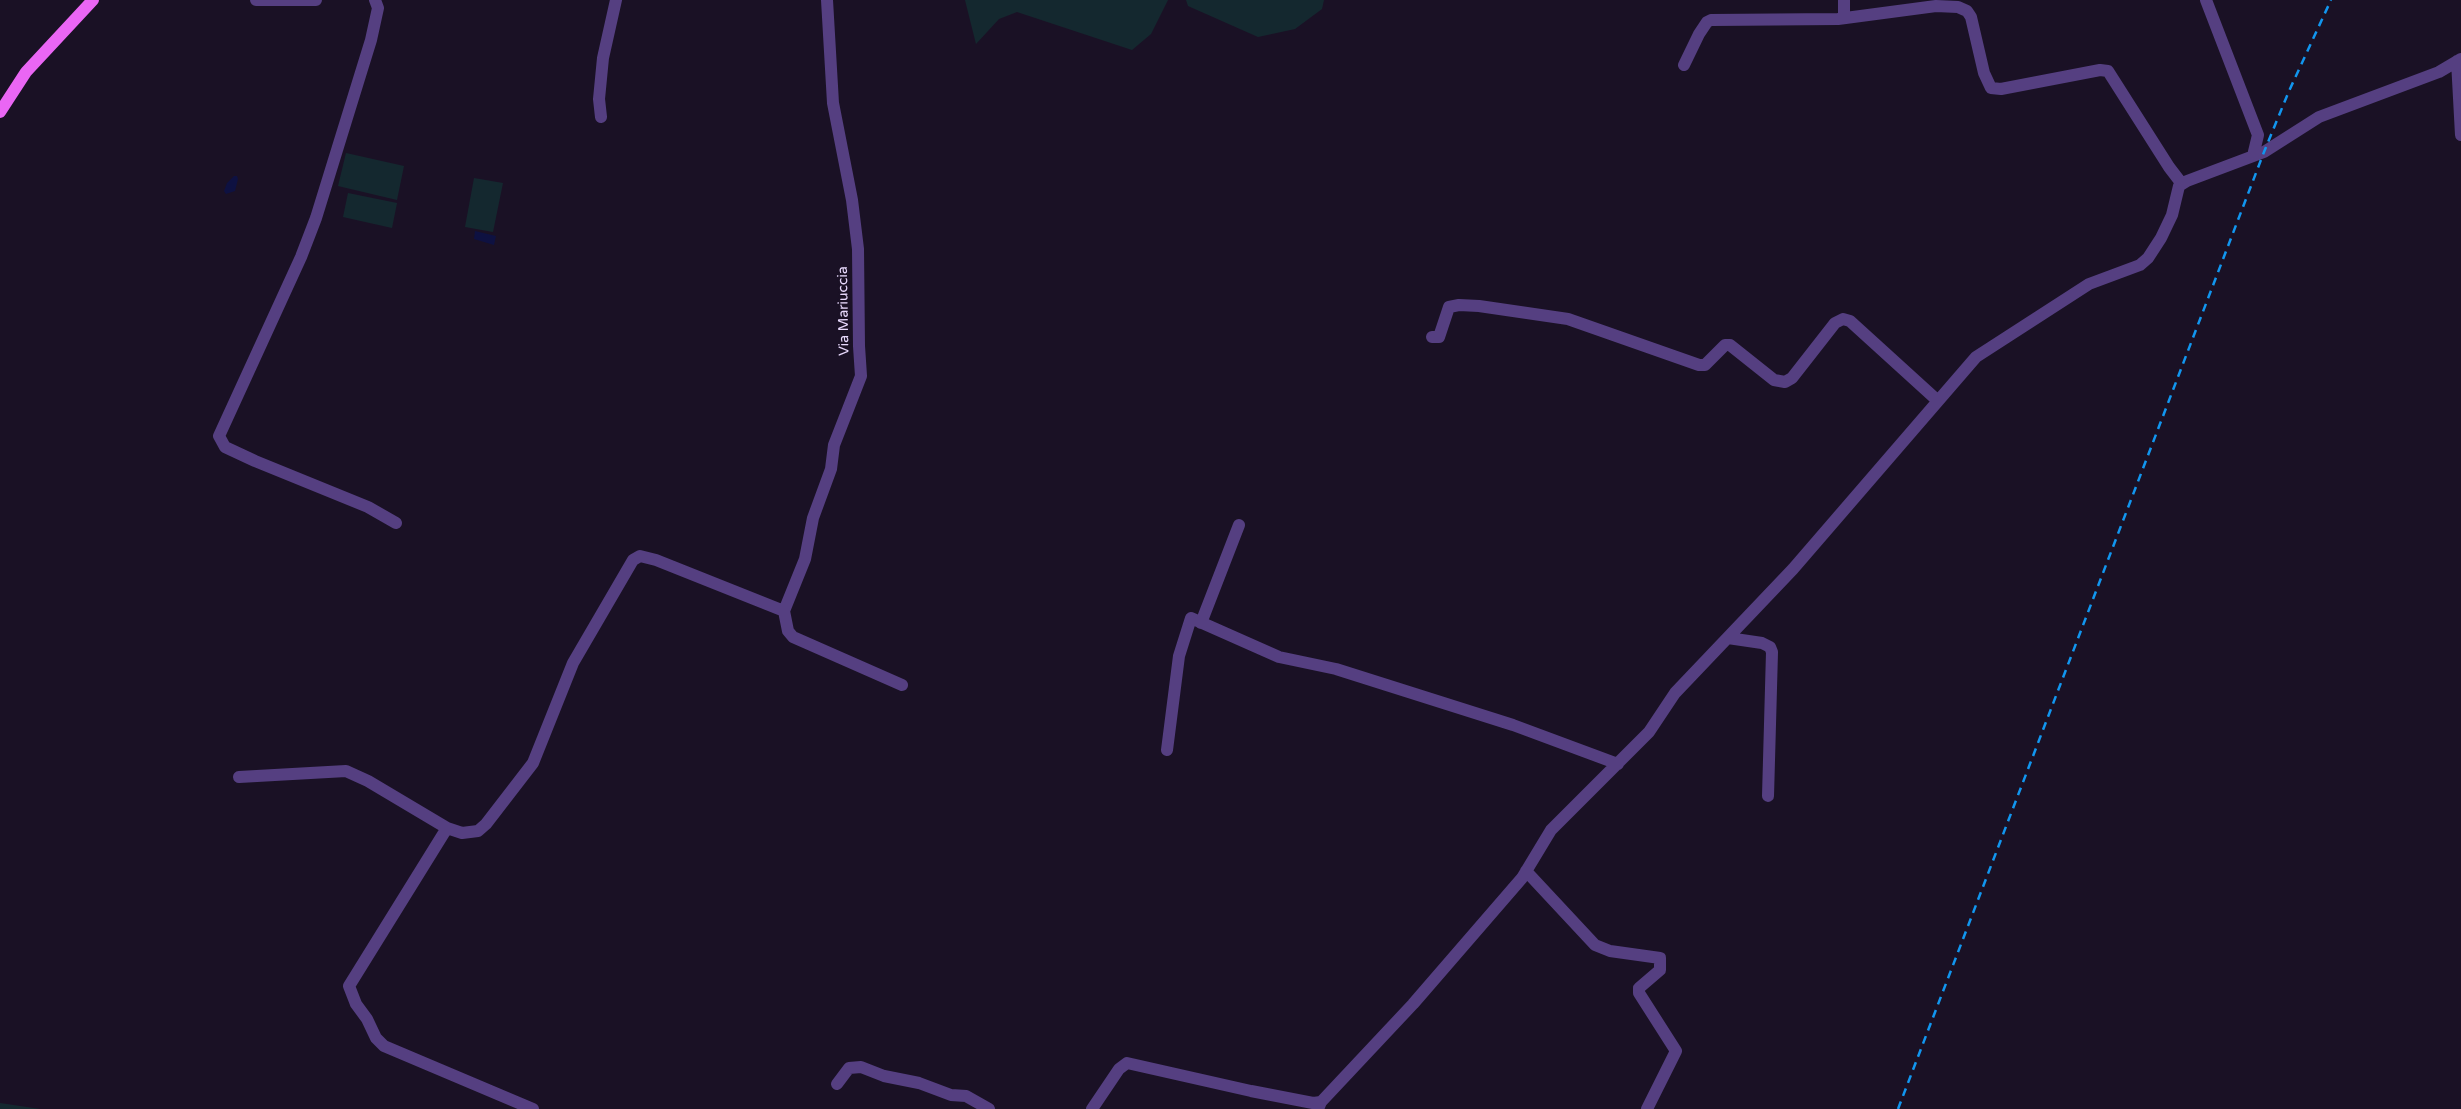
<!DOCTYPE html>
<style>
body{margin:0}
canvas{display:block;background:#1a1125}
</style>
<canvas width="2461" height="1109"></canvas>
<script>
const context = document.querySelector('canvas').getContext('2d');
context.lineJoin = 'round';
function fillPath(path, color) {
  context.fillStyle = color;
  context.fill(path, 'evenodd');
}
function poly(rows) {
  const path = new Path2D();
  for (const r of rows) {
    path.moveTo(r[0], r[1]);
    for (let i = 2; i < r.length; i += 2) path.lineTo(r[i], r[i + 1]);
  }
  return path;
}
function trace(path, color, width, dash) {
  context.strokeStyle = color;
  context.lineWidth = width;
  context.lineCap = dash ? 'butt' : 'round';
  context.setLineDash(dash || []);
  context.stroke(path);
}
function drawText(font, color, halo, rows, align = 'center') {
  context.font = font + ' "Varela Round",sans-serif';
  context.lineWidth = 5;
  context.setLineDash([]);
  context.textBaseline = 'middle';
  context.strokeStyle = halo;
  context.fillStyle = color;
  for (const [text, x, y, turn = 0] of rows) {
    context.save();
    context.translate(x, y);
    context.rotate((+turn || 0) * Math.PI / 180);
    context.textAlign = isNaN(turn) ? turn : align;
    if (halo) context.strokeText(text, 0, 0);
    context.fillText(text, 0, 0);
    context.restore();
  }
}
fillPath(poly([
 [965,0,1168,0,1151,34,1132,50,1017,12,999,19,976,44],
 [1186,0,1324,0,1322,9,1295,29,1258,37,1188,6],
 [346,153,404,166,397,200,338,186],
 [474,178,503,183,493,232,465,227],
 [348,193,397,203,392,228,343,217],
 [0,1103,40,1109,0,1109]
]), '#14282f');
fillPath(poly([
 [234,176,237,176,238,179,235,191,226,194,224,191,227,183],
 [475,231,496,236,494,245,474,239]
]), '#0e1141');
trace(poly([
 [256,0,316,0],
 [375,0,378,8,371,40,316,218,301,257,219,436,225,447,255,461,368,507,396,523],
 [827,0,833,103,852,200,858,249,859,346,861,376,834,445,831,469,813,518,805,559,784,611,788,631,793,637,902,685],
 [2206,0,2258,135,2253,156],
 [1844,18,1844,0],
 [2457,61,2461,135],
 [1684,65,1699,34,1707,22,1711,20,1838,19,1936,6,1958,7,1967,11,1971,17,1984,73,1991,88,2001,89,2100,70,2108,71,2169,167,2182,184],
 [601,117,599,99,603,58,616,0],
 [1432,337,1439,337,1449,307,1459,305,1479,306,1568,319,1699,365,1705,365,1725,345,1730,345,1774,380,1785,382,1792,378,1835,323,1843,319,1850,321,1938,401],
 [1201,623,1239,525],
 [1728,638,1762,643,1770,647,1772,652,1768,796],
 [1167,750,1179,656,1191,618,1279,657,1336,669,1513,725,1618,764],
 [239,777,346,771,368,781,447,828],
 [1526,871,1595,945,1610,951,1660,958,1660,970,1639,988,1639,993,1676,1051,1647,1109],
 [837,1084,849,1068,861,1067,884,1076,919,1083,951,1095,966,1096,989,1109],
 [533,1109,384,1046,376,1038,367,1019,356,1004,349,986,447,828,462,833,478,831,486,824,533,763,573,663,633,560,640,556,656,560,784,611],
 [1092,1109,1119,1069,1127,1063,1251,1091,1313,1103,1321,1102],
 [1318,1109,1321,1102,1413,1004,1522,878,1551,830,1649,732,1675,693,1793,569,1976,357,2089,284,2140,265,2148,258,2161,238,2172,215,2179,186,2187,181,2264,152,2319,117,2439,72,2461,59]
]), '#553f81', 12);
trace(poly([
 [0,112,26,72,93,0]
]), '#ea66f4', 12);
trace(poly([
 [1898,1109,2264,152,2289,91,2331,0]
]), '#1196ef', 2.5, [8, 6]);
drawText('14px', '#e7d8fc', '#1a1125', [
 ["Via Mariuccia",844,311,-91]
]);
</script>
